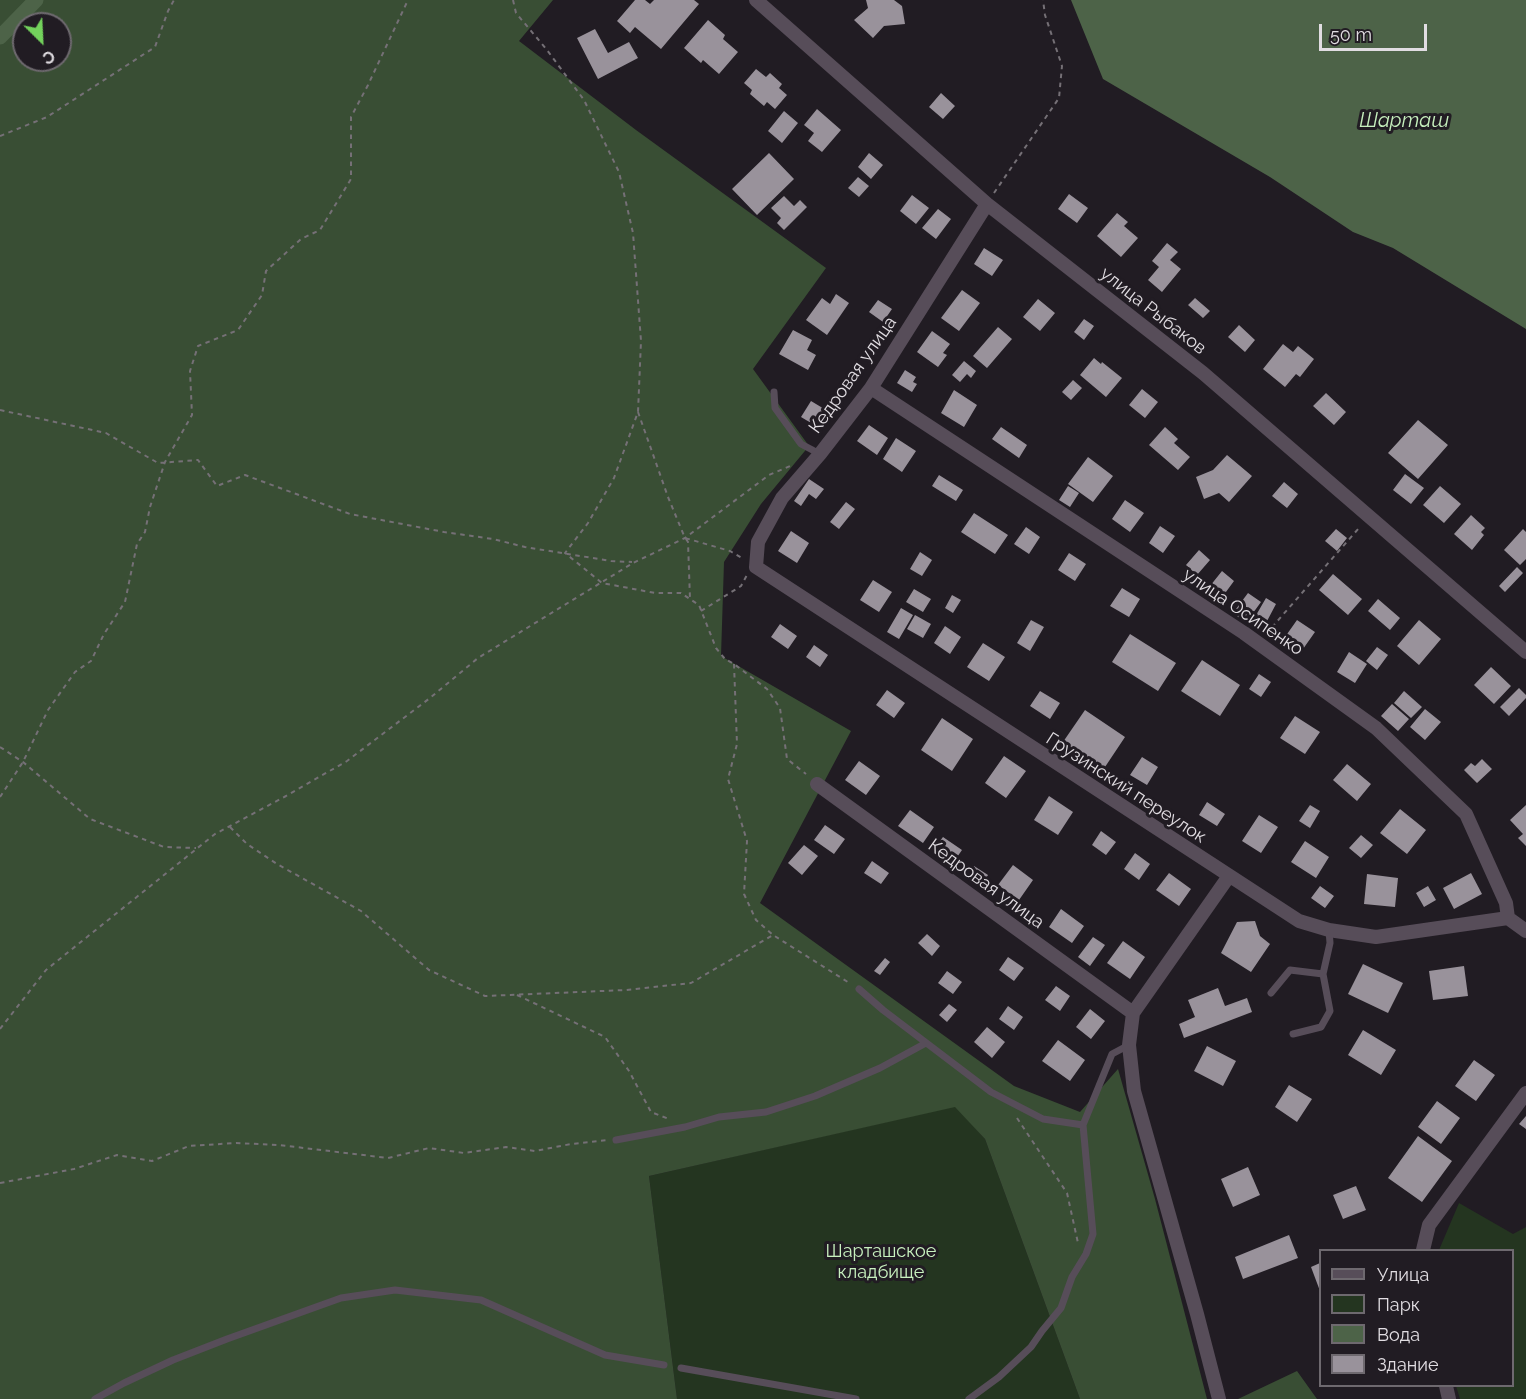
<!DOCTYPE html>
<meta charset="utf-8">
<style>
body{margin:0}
#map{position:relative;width:1526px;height:1399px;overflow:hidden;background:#211c23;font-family:Raleway,sans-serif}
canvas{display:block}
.legend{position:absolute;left:1319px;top:1249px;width:195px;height:138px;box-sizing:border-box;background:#211c23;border:2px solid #6e696f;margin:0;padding:8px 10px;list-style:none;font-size:18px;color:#e1dde2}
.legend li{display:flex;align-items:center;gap:12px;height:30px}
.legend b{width:30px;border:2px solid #6e696f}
.north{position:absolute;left:12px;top:12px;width:60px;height:60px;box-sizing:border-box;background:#211c23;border:2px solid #6e696f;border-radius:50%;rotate:156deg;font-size:16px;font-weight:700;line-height:24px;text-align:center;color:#e1dde2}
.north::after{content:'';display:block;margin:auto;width:21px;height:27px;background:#73d25c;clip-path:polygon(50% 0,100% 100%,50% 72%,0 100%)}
.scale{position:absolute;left:1319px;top:24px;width:108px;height:27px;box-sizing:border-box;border:3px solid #e1dde2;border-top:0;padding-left:8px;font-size:18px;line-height:21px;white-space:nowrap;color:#e1dde2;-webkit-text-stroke:4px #211c23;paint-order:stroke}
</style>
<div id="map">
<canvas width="1526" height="1399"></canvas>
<ul class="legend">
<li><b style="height:8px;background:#574d59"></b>Улица</li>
<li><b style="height:16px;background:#243520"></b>Парк</li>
<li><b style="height:16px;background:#4d6348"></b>Вода</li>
<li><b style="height:16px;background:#99929b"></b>Здание</li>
</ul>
<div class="north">С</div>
<div class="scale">50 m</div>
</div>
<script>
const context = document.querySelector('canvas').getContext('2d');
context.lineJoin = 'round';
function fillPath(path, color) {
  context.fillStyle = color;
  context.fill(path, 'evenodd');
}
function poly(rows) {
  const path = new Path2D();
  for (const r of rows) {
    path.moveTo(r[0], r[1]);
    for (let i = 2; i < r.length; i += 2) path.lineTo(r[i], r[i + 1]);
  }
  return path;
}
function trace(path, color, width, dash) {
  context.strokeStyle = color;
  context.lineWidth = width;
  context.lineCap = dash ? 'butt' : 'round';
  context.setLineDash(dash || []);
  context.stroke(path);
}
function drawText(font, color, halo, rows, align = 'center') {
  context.font = font + ' Raleway,sans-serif';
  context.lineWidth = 6;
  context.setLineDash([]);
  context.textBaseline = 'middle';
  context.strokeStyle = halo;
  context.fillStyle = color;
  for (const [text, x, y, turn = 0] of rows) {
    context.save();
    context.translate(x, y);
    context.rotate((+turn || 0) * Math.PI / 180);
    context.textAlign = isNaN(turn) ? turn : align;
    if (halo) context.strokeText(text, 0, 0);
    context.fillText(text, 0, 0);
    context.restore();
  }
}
fillPath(poly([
 [956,1106,985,1139,1080,1399,677,1399,649,1176],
 [1459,1203,1513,1234,1526,1227,1526,1399,1460,1399,1456,1386,1512,1386,1512,1250,1439,1250]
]), '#243520');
fillPath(poly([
 [0,0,553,0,519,41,636,130,826,268,753,369,809,446,761,504,724,562,721,656,851,731,760,903,1014,1086,1080,1112,1118,1069,1155,1199,1207,1399,1080,1399,985,1139,955,1107,649,1176,677,1399,0,1399],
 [24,24,60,24,60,60,24,60],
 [1297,1371,1317,1399,1238,1399]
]), '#394e34');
fillPath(poly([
 [1071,0,1526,0,1526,329,1393,248,1353,232,1270,177,1103,79]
]), '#4d6348');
trace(poly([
 [0,37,36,0]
]), '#4d6348', 15);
fillPath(poly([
 [635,0,645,0,650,4,654,0,694,0,699,4,661,49,635,27,630,33,617,21],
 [866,0,894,0,902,6,905,24,884,26,873,38,854,20,868,8],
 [708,20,725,35,723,39,738,52,719,74,703,60,701,63,684,48],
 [595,29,608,53,629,42,638,58,598,79,577,38],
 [756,69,766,77,770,73,782,84,779,88,787,95,775,109,767,102,764,106,750,94,752,90,744,83],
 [941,93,955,106,943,119,929,107],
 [817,109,841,130,822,152,808,141,814,133,804,125],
 [784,111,798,123,782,143,768,131],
 [769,153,794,179,757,215,732,189],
 [869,153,883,165,871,179,858,167],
 [858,177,869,186,859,197,848,188],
 [1069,194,1088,208,1077,223,1058,209],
 [912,195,929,208,916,224,900,211],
 [784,196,794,206,800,200,807,207,784,230,777,223,781,218,771,208],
 [938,209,951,219,936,239,922,228],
 [1117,213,1128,222,1124,226,1138,238,1121,257,1097,236],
 [1167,243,1178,252,1170,260,1181,269,1162,292,1148,280,1159,267,1152,261],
 [984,248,1003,260,992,276,974,264],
 [962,290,980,303,959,331,941,318],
 [836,294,849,303,827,335,806,320,822,298,830,304],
 [1195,298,1210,311,1203,318,1188,305],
 [1038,299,1055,313,1040,331,1023,317],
 [878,300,892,309,883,322,869,312],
 [1084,319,1094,326,1084,340,1074,332],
 [1239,325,1255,340,1245,352,1228,337],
 [998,327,1012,339,987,368,973,356],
 [793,330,812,340,807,350,816,355,808,370,779,354],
 [932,331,950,344,943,353,947,355,938,367,917,352],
 [1283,344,1293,352,1298,346,1314,359,1300,377,1296,374,1285,387,1263,369],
 [1094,358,1101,364,1102,362,1122,378,1106,397,1080,375],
 [964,361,976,371,971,378,967,374,960,382,952,375],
 [905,370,916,377,913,382,917,384,912,392,897,383],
 [1073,380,1082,388,1071,400,1062,392],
 [1142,389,1158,402,1145,418,1129,405],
 [954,390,977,405,964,427,941,413],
 [1326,393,1346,412,1334,425,1313,406],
 [811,401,826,410,816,426,801,417],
 [1418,420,1448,445,1418,479,1388,453],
 [869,425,888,438,877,455,857,441],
 [1001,427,1027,445,1019,458,992,439],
 [1165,427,1178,439,1174,443,1190,457,1178,470,1149,445],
 [896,438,916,451,902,472,883,459],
 [1227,455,1252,476,1229,502,1219,493,1204,499,1196,477,1213,470],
 [1088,457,1113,476,1093,502,1068,484],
 [1405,474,1424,488,1411,504,1393,490],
 [939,475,963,490,956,501,932,486],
 [809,479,824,489,816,499,809,494,801,506,794,501],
 [1284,482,1298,494,1287,508,1272,496],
 [1068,486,1079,493,1070,507,1059,500],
 [1440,486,1461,504,1444,523,1423,505],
 [1125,500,1144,513,1130,532,1112,519],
 [846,502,855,509,839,529,830,522],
 [974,513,1008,535,995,554,961,532],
 [1471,515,1485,528,1481,532,1484,535,1472,550,1454,534],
 [1160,526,1175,536,1163,553,1149,543],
 [1026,527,1040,537,1029,554,1014,544],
 [1336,529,1347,538,1337,551,1325,541],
 [1523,529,1526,532,1526,559,1520,565,1504,550],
 [791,531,809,543,797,563,778,551],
 [1199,550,1210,560,1197,575,1186,565],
 [920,552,932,560,922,576,910,569],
 [1069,553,1086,564,1075,581,1058,570],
 [1517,567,1523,573,1505,592,1499,586],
 [1222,571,1234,581,1223,596,1210,586],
 [1333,574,1362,599,1348,615,1319,590],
 [873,580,892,592,879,612,860,600],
 [1122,588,1140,599,1129,617,1110,606],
 [914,589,931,599,923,612,906,602],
 [1248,593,1261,602,1253,613,1255,614,1248,624,1233,613],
 [952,595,961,600,953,613,945,608],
 [1266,598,1276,604,1266,623,1255,617],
 [1378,599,1400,618,1390,630,1368,611],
 [901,608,913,615,899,639,887,632],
 [915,615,931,624,923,638,907,629],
 [1031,620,1044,627,1030,651,1017,643],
 [1297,620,1315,632,1303,649,1285,637],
 [1419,620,1441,639,1419,665,1397,646],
 [780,624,797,636,788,649,771,637],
 [945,626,961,637,950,654,934,643],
 [1130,634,1176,663,1158,691,1112,662],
 [983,643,1005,657,989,681,967,667],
 [814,645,828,655,820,667,806,657],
 [1377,647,1388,655,1377,670,1366,661],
 [1349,652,1367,664,1355,683,1337,672],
 [1202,660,1240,685,1220,716,1181,691],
 [1491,667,1511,686,1494,704,1474,685],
 [1259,674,1271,682,1261,697,1249,689],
 [1519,688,1526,695,1526,698,1509,716,1500,707],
 [887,690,905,703,894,718,876,705],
 [1040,691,1060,703,1050,719,1030,706],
 [1404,691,1422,707,1411,718,1394,703],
 [1392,704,1409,719,1398,731,1381,716],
 [1425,709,1441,722,1425,740,1410,727],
 [1085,710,1125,737,1103,770,1063,742],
 [1295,716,1320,732,1305,754,1280,738],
 [942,718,973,739,952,771,921,750],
 [1004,756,1026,771,1006,798,985,783],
 [1142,757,1158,767,1147,785,1130,775],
 [1482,759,1492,769,1477,783,1464,770,1471,763,1475,766],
 [859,761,880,776,866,795,845,780],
 [1347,764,1371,784,1357,801,1333,780],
 [1049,796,1073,812,1058,835,1034,820],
 [1207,802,1225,814,1217,826,1199,815],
 [1310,805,1320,811,1310,828,1299,821],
 [1526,805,1526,846,1518,838,1523,834,1510,820],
 [1400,809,1426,830,1407,854,1380,833],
 [910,810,934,827,923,843,898,826],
 [1259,815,1278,827,1261,853,1242,841],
 [825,825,845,839,834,854,814,840],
 [1101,831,1116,842,1106,855,1092,845],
 [1361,835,1373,845,1361,858,1349,848],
 [943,837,962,850,955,860,936,846],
 [1305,841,1329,857,1316,878,1291,862],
 [804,845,818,856,802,875,788,863],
 [1135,853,1150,864,1139,880,1124,869],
 [872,861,889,873,881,884,864,873],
 [1013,865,1033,880,1019,900,998,885],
 [974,866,988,875,982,885,968,876],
 [1169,873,1191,889,1179,906,1156,890],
 [1471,873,1482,894,1454,909,1443,888],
 [1367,874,1398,878,1395,907,1364,904],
 [1320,886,1334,896,1325,908,1311,898],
 [1428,886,1436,900,1424,907,1416,893],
 [1061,909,1084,926,1072,943,1049,927],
 [1255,921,1260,936,1270,944,1251,972,1221,953,1237,922],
 [927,934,940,946,932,956,918,943],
 [1093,937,1105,945,1090,966,1078,957],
 [1123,941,1145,957,1130,979,1107,963],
 [1008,957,1024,968,1014,981,999,970],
 [885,958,890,962,880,975,874,971],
 [1363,964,1403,983,1388,1013,1348,994],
 [1464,966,1468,996,1433,1000,1429,971],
 [947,971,962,982,953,994,938,983],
 [1056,986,1070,996,1060,1011,1045,1000],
 [1218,988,1225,1006,1247,998,1252,1012,1184,1038,1179,1024,1195,1017,1188,1000],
 [949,1004,957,1010,947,1022,939,1015],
 [1008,1006,1023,1017,1014,1030,999,1019],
 [1090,1009,1105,1021,1091,1039,1076,1027],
 [987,1027,1005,1042,992,1058,974,1042],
 [1363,1030,1396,1050,1381,1075,1348,1055],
 [1058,1040,1085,1060,1070,1081,1042,1061],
 [1207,1046,1236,1061,1223,1086,1194,1071],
 [1474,1060,1495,1075,1476,1101,1455,1086],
 [1289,1085,1312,1099,1297,1122,1275,1107],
 [1437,1101,1460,1118,1441,1144,1418,1127],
 [1526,1116,1526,1129,1519,1124],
 [1418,1136,1452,1161,1422,1202,1388,1178],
 [1248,1167,1260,1195,1233,1207,1221,1179],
 [1356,1186,1366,1210,1343,1219,1333,1195],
 [1289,1235,1298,1258,1243,1279,1235,1257],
 [1320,1263,1320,1291,1311,1267]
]), '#99929b');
trace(poly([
 [513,0,516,13,547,50,584,100,619,172,633,233,641,341,638,412,614,478,588,523,565,553,602,583,655,593,681,593,699,605,716,648,725,659,734,664,767,689,780,708,787,759,806,774],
 [0,136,47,117,155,47,168,11,174,0],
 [994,193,1059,98,1062,66,1045,15,1043,0],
 [0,410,106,433,158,463,198,460,217,486,245,475,350,514,444,532,493,539,525,547,611,561,632,562],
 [638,412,668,497,685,538,730,551,742,558],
 [686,539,688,542,690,599],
 [701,611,741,586,747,575],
 [1266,634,1359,528],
 [734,664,737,744,728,779,747,841,744,894,756,920,773,935],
 [0,747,23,762,90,819,164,847,196,848],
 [0,797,23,762,48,710,75,672,91,661,104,634,125,602,137,544,145,532,150,507,165,462,192,415,190,371,198,346,238,330,262,295,266,271,301,239,320,230,351,179,351,117,368,85,408,0],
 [230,827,247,844,277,864,361,911,429,970,485,996,626,990,691,983,773,935,851,984],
 [517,995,605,1037,629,1071,651,1112,669,1119],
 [0,1029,46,970,215,834,286,796,347,761,430,698,478,658,633,563,685,538,769,475,790,466],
 [1017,1118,1067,1193,1078,1243],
 [0,1183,74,1169,117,1155,152,1161,189,1146,236,1143,279,1145,388,1158,429,1148,464,1153,506,1147,535,1151,571,1144,607,1140]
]), '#757076', 2, [4.5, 4.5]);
trace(poly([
 [774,392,775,408,801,444,820,454],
 [1323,974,1330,943,1329,930],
 [859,989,883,1010,991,1092,1043,1119,1083,1125],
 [1271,993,1290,970,1323,974,1330,1011,1321,1027,1293,1034],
 [616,1140,685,1127,719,1117,766,1112,815,1096,880,1068,926,1043],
 [681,1368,856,1399],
 [95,1399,124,1383,173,1360,227,1339,341,1298,395,1290,481,1300,605,1355,664,1365],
 [969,1399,999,1377,1031,1347,1042,1331,1061,1308,1072,1277,1086,1254,1093,1234,1083,1125,1112,1054,1129,1045]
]), '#574d59', 7);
trace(poly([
 [756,0,987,204,1203,373,1526,652],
 [987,204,871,388,820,454,782,498,758,542,756,567,1299,921,1329,930,1376,937,1508,918],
 [871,388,1244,633,1376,728,1466,814,1506,903,1508,918,1526,931],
 [817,784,1133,1013],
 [1423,1250,1429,1225,1526,1093],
 [1446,1386,1449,1399],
 [1219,1399,1197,1314,1134,1091,1129,1045,1133,1013,1229,876]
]), '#574d59', 14);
drawText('18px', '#e1dde2', '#211c23', [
 ["улица Рыбаков",1153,311,38],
 ["Кедровая улица",853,375,-55],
 ["улица Осипенко",1243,612,34],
 ["Грузинский переулок",1126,788,33],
 ["Кедровая улица",986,884,36]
]);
drawText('18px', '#c8f1bf', '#211c23', [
 ["Шарташское",881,1252],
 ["кладбище",881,1273]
]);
drawText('italic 20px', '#c6efbd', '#211c23', [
 ["Шарташ",1404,121]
]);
</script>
